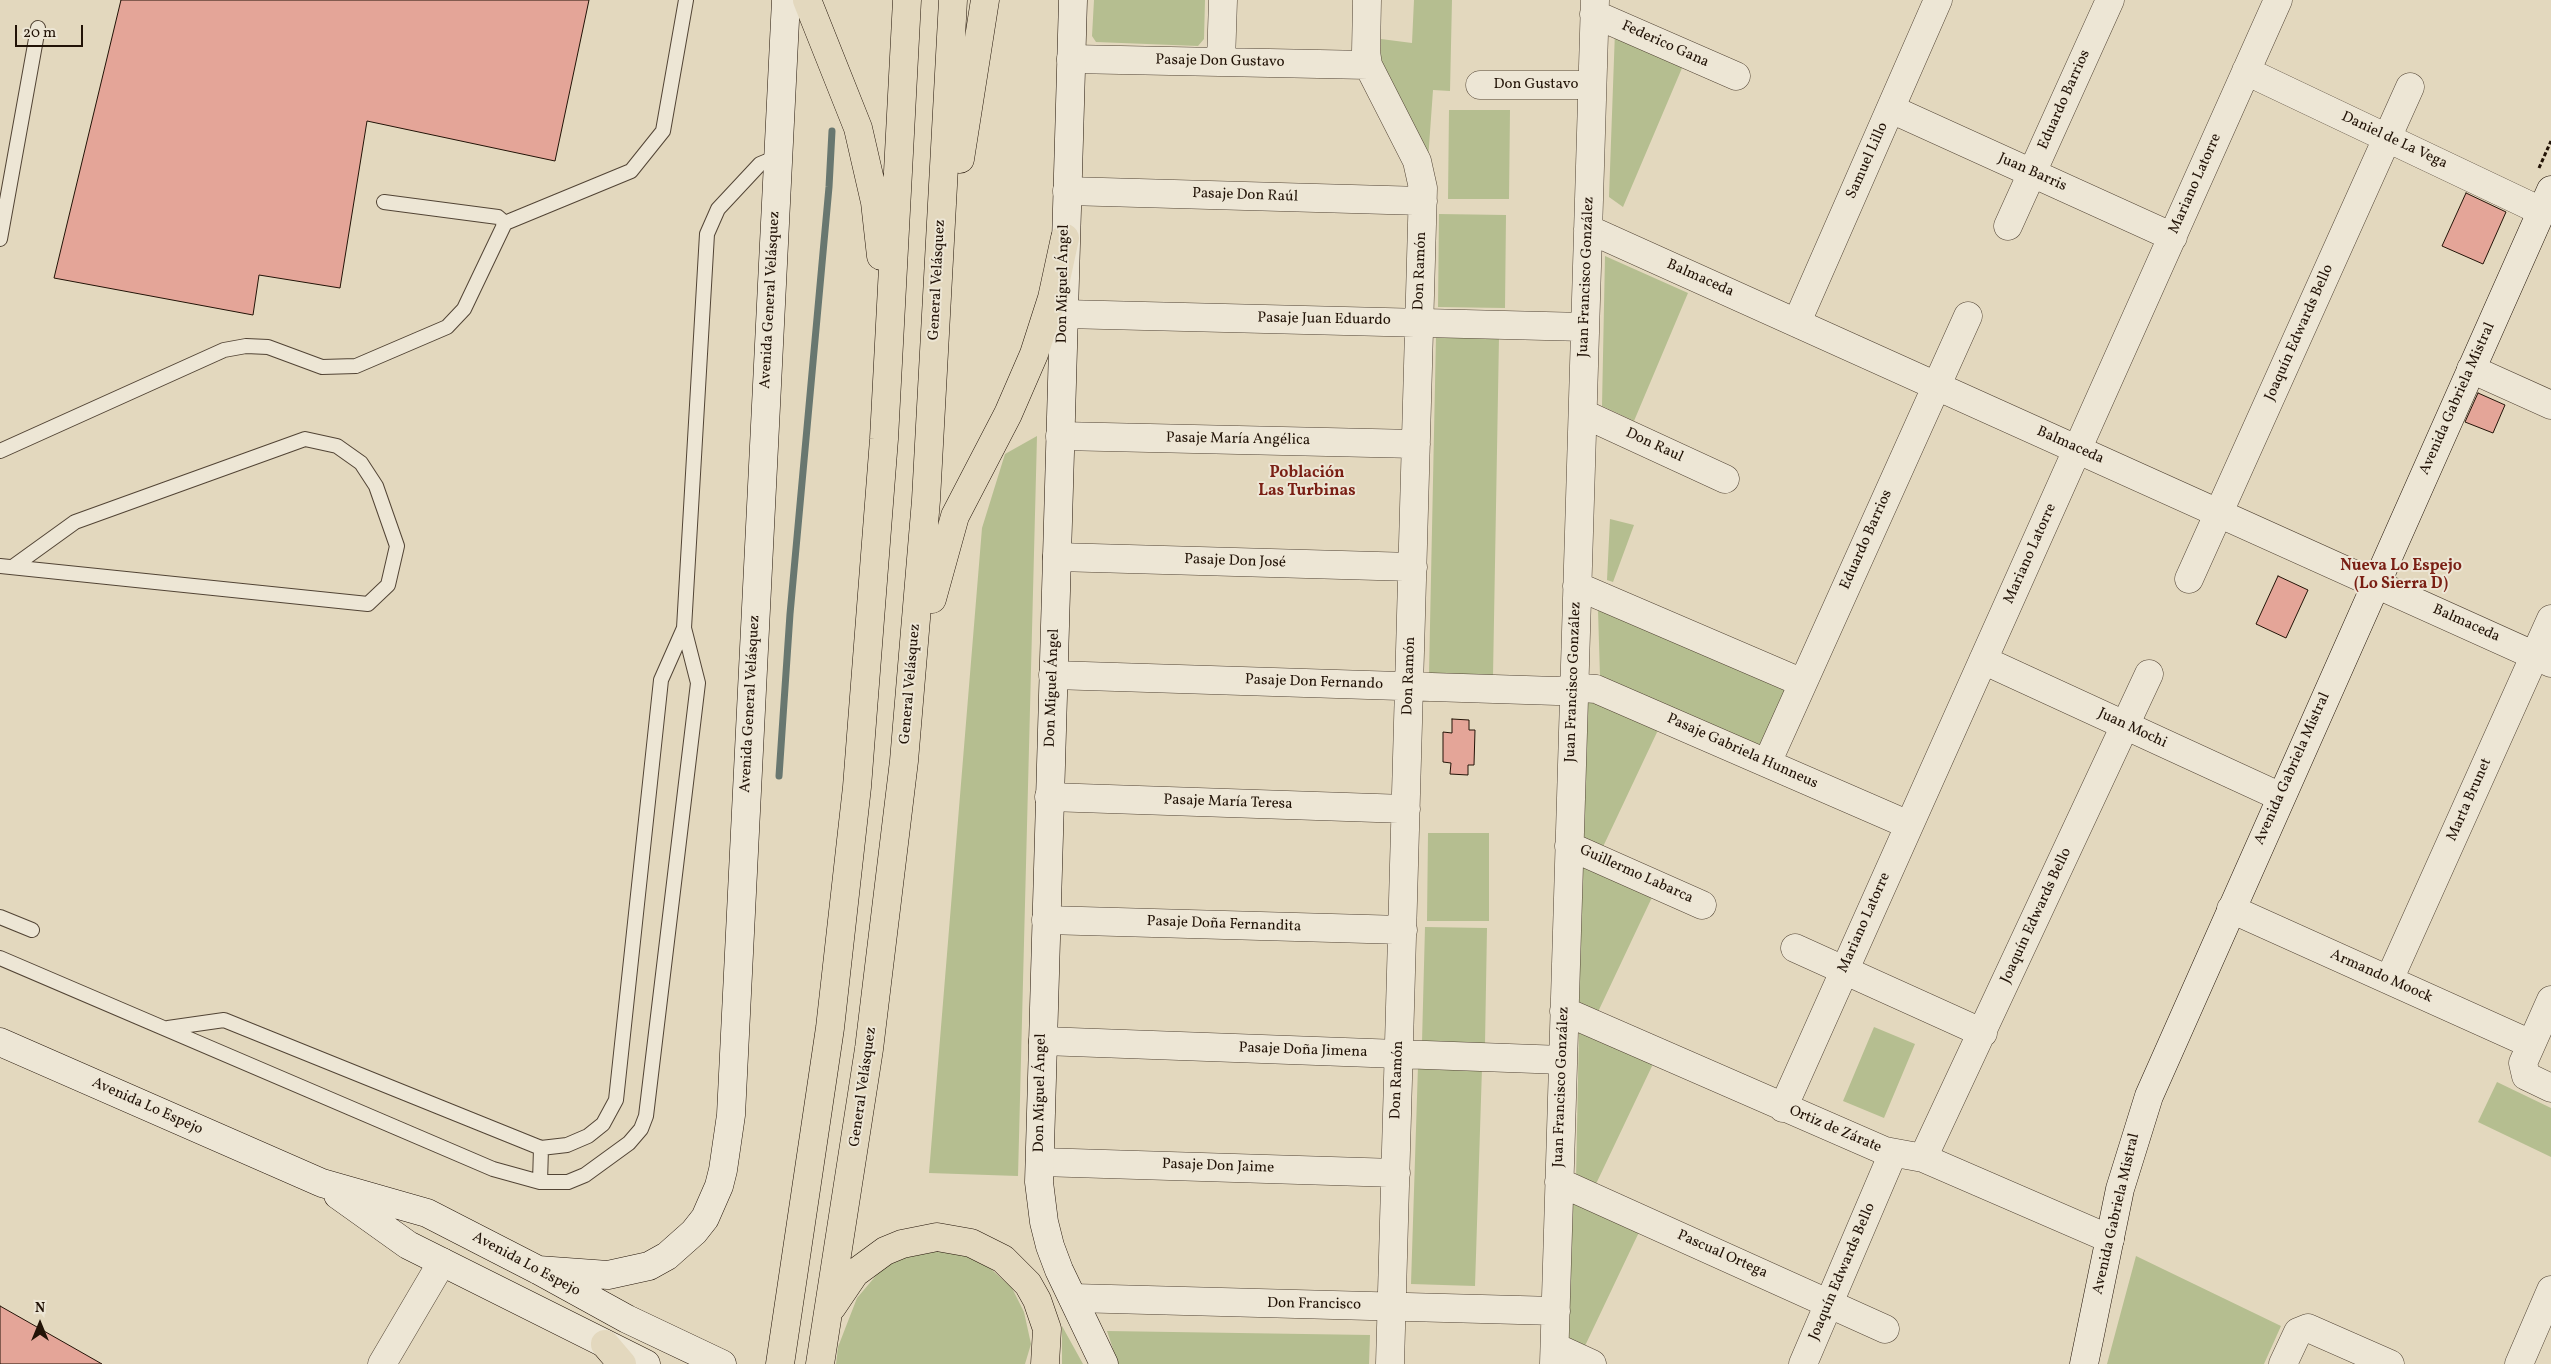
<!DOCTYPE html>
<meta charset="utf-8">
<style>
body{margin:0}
#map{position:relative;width:2551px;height:1364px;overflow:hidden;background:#e3d8be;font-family:Vollkorn,serif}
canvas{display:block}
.north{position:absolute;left:15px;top:1299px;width:50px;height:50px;-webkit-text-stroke:4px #ede6d5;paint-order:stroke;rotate:0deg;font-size:14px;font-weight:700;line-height:20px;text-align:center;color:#221307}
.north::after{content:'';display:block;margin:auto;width:18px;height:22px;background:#221307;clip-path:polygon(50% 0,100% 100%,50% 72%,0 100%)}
.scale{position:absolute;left:15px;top:25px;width:68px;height:22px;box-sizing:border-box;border:2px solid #221307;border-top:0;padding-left:6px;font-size:15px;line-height:18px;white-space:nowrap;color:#221307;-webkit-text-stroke:4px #ede6d5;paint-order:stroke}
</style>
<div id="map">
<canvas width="2551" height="1364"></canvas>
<div class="north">N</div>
<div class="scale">20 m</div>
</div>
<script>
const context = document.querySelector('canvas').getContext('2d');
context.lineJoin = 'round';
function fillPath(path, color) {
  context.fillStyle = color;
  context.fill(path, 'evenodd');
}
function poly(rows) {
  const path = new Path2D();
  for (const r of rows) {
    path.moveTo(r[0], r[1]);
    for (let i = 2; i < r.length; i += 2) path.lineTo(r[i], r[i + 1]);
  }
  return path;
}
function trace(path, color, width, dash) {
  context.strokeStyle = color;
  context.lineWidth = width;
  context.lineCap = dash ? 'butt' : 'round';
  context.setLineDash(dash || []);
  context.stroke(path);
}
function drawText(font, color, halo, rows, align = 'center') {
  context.font = font + ' Vollkorn,serif';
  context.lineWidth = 4;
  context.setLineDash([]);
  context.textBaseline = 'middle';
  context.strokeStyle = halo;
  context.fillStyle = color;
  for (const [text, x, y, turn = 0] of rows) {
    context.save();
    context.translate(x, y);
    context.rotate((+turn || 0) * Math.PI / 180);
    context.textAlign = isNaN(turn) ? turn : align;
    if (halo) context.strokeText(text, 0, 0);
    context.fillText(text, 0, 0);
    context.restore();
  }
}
fillPath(poly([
 [1094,0,1205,0,1204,39,1198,46,1096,42,1092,36],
 [1414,0,1452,0,1450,91,1433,90,1428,160,1380,73,1381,39,1412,43],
 [1615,31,1685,61,1623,207,1609,197],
 [1449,110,1510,110,1509,199,1448,199],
 [1439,214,1506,215,1505,308,1438,307],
 [1605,256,1688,293,1634,421,1602,406],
 [1436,336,1499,337,1493,676,1429,674],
 [1037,436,1018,1176,929,1173,982,528,1005,454],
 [1610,519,1634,525,1613,582,1607,580],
 [1598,610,1787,688,1761,750,1600,677],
 [1585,694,1659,728,1601,851,1582,842],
 [1428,833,1489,833,1489,921,1427,921],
 [1581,856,1655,891,1597,1014,1578,1005],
 [1425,927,1487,928,1485,1044,1422,1042],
 [1874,1027,1915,1044,1884,1118,1843,1101],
 [1579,1029,1653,1064,1595,1186,1576,1178],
 [1418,1066,1482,1068,1475,1286,1411,1284],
 [2497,1082,2551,1108,2551,1157,2478,1122],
 [1567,1193,1641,1228,1583,1350,1564,1341],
 [922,1249,962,1251,991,1269,1012,1288,1024,1312,1031,1344,1025,1364,836,1364,838,1347,857,1298,885,1265],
 [2136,1256,2281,1326,2264,1364,2107,1364],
 [1062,1326,1083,1364,1062,1364],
 [1107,1331,1370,1335,1369,1364,1118,1364]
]), '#b5be90');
trace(poly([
 [779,776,790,614,829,187,832,131]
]), '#687770', 7);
const building = poly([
 [121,0,589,0,555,161,367,121,340,288,259,275,253,315,54,278,121,0],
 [2466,193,2506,212,2483,264,2442,246,2466,193],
 [2478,393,2505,405,2493,433,2465,422,2478,393],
 [2278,576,2308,590,2286,638,2256,624,2278,576],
 [1452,719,1469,720,1469,730,1475,730,1474,765,1468,765,1468,775,1450,774,1451,763,1443,762,1443,732,1452,733,1452,719],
 [0,1306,102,1364,0,1364,0,1306]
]);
fillPath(building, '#e4a598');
trace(building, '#221307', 1);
const lane = poly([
 [384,202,498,217,505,223],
 [0,239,38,28],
 [0,451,224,350,246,346,268,347,322,367,356,366,447,327,464,309,505,223,631,171,663,131,686,0],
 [0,566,368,604,388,585,397,546,376,486,361,463,337,446,305,439,75,522,14,566],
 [0,917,32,930],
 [0,958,493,1169,540,1182,568,1182,585,1175,629,1143,641,1129,646,1116,698,683,684,628,707,234,718,209,760,164,779,156],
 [168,1028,224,1020,541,1148,567,1145,588,1136,603,1124,616,1100,661,680,684,628],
 [540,1182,541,1148]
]);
const street = poly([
 [1367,0,1366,52,1368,65,1417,161,1423,188,1390,1364],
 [1594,14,1736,76],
 [1071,59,1368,65],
 [1221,62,1223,0],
 [2246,71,2541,211],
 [1480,85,1592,85],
 [1891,109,2173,237],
 [1067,191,1423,201],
 [2008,226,2110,0],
 [1588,229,2551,663],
 [1064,314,1585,327],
 [1797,322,1938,0],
 [2471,369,2551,405],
 [1584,414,1725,479],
 [1060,436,1416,444],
 [1057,557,1413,567],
 [2189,579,2410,87],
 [1577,586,1803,683],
 [1983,660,2281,797],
 [1053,675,1557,691,1583,688,1596,689,1909,825],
 [1767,763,1968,316],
 [1049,797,1406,809],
 [1569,846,1702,905],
 [2231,909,2531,1044],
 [1046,920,1403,930],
 [1795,948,1983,1033],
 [2389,980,2551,619],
 [2551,1000,2523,1063,2526,1076,2551,1088],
 [1564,1011,1885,1151,1923,1158,2110,1239],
 [1043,1041,1563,1060],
 [1783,1108,2278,0],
 [1923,1158,2149,674],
 [1040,1162,1396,1173],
 [1559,1182,1885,1329],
 [1073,1298,1556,1311],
 [1555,1347,1592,1364],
 [382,1364,442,1262],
 [1554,1364,1595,0],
 [1803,1364,1893,1153],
 [2283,1364,2298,1332,2308,1328,2390,1364],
 [2519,1364,2551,1290]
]);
const secondary = poly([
 [1073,0,1039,1182,1044,1222,1050,1246,1059,1270,1104,1364],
 [0,1042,322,1183,427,1213,538,1270,627,1319,722,1364],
 [338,1195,408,1245,646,1364],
 [538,1270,608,1275,649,1266,667,1256,694,1232,705,1218,719,1186,723,1170,731,1115,786,0],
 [2084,1364,2120,1189,2149,1096,2551,190]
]);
const highway = poly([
 [807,0,858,128,875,202,881,256],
 [960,159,985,0],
 [932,599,955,516,1008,414,1034,354,1052,298,1065,238],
 [832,1307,855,1273,885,1251,902,1244,937,1237,971,1243,1003,1259,1028,1284,1037,1300,1047,1329,1045,1364],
 [605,1344,622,1364],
 [780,1364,830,1028,857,787,884,439,907,0],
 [820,1364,869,1049,904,761,926,500,953,0]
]);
trace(lane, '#524435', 16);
trace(street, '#524435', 29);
trace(secondary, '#221307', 29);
trace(highway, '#221307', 29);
trace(poly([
 [2539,168,2551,141]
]), '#221307', 3, [4, 2.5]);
trace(lane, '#ede6d5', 14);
trace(street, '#ede6d5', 28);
trace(secondary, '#ede6d5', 28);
trace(highway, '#e3d8be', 28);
drawText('15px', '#221307', '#ede6d5', [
 ["Federico Gana",1665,45,24],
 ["Pasaje Don Gustavo",1220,62,1],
 ["Don Gustavo",1536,85],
 ["Eduardo Barrios",2065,100,-66],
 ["Daniel de La Vega",2394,141,25],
 ["Samuel Lillo",1868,161,-66],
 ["Juan Barris",2032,173,24],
 ["Mariano Latorre",2196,184,-66],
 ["Pasaje Don Raúl",1245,196,2],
 ["Don Ramón",1421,271,-88],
 ["Juan Francisco González",1587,277,-88],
 ["Balmaceda",1700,279,24],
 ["General Velásquez",938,280,-87],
 ["Don Miguel Ángel",1064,284,-89],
 ["Avenida General Velásquez",771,300,-87],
 ["Pasaje Juan Eduardo",1324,320,1],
 ["Joaquín Edwards Bello",2300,333,-66],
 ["Avenida Gabriela Mistral",2458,399,-66],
 ["Pasaje María Angélica",1238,440,1],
 ["Don Raul",1654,446,25],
 ["Balmaceda",2070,446,24],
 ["Eduardo Barrios",1867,540,-66],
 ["Mariano Latorre",2031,554,-66],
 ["Pasaje Don José",1235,562,2],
 ["Balmaceda",2466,624,24],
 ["Don Ramón",1410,676,-88],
 ["Juan Francisco González",1574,682,-88],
 ["Pasaje Don Fernando",1314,683,2],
 ["General Velásquez",911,684,-85],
 ["Don Miguel Ángel",1053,688,-88],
 ["Avenida General Velásquez",751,704,-87],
 ["Juan Mochi",2132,729,25],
 ["Pasaje Gabriela Hunneus",1742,752,24],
 ["Avenida Gabriela Mistral",2293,769,-66],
 ["Marta Brunet",2470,800,-66],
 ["Pasaje María Teresa",1228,803,2],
 ["Guillermo Labarca",1636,875,24],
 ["Joaquín Edwards Bello",2037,916,-65],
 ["Mariano Latorre",1865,923,-66],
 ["Pasaje Doña Fernandita",1224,925,2],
 ["Armando Moock",2381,977,24],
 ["Pasaje Doña Jimena",1303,1051,2],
 ["Don Ramón",1398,1080,-88],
 ["General Velásquez",864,1087,-82],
 ["Juan Francisco González",1562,1087,-88],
 ["Don Miguel Ángel",1041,1093,-89],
 ["Avenida Lo Espejo",147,1107,24],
 ["Ortiz de Zárate",1835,1130,23],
 ["Pasaje Don Jaime",1218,1167,2],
 ["Avenida Gabriela Mistral",2117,1214,-77],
 ["Pascual Ortega",1722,1255,24],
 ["Avenida Lo Espejo",526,1265,28],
 ["Joaquín Edwards Bello",1843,1272,-67],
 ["Don Francisco",1314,1305,1]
]);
drawText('bold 16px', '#7a1f14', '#ede6d5', [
 ["Población",1307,474],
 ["Las Turbinas",1307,492],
 ["Nueva Lo Espejo",2401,567],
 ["(Lo Sierra D)",2401,585]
]);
</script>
